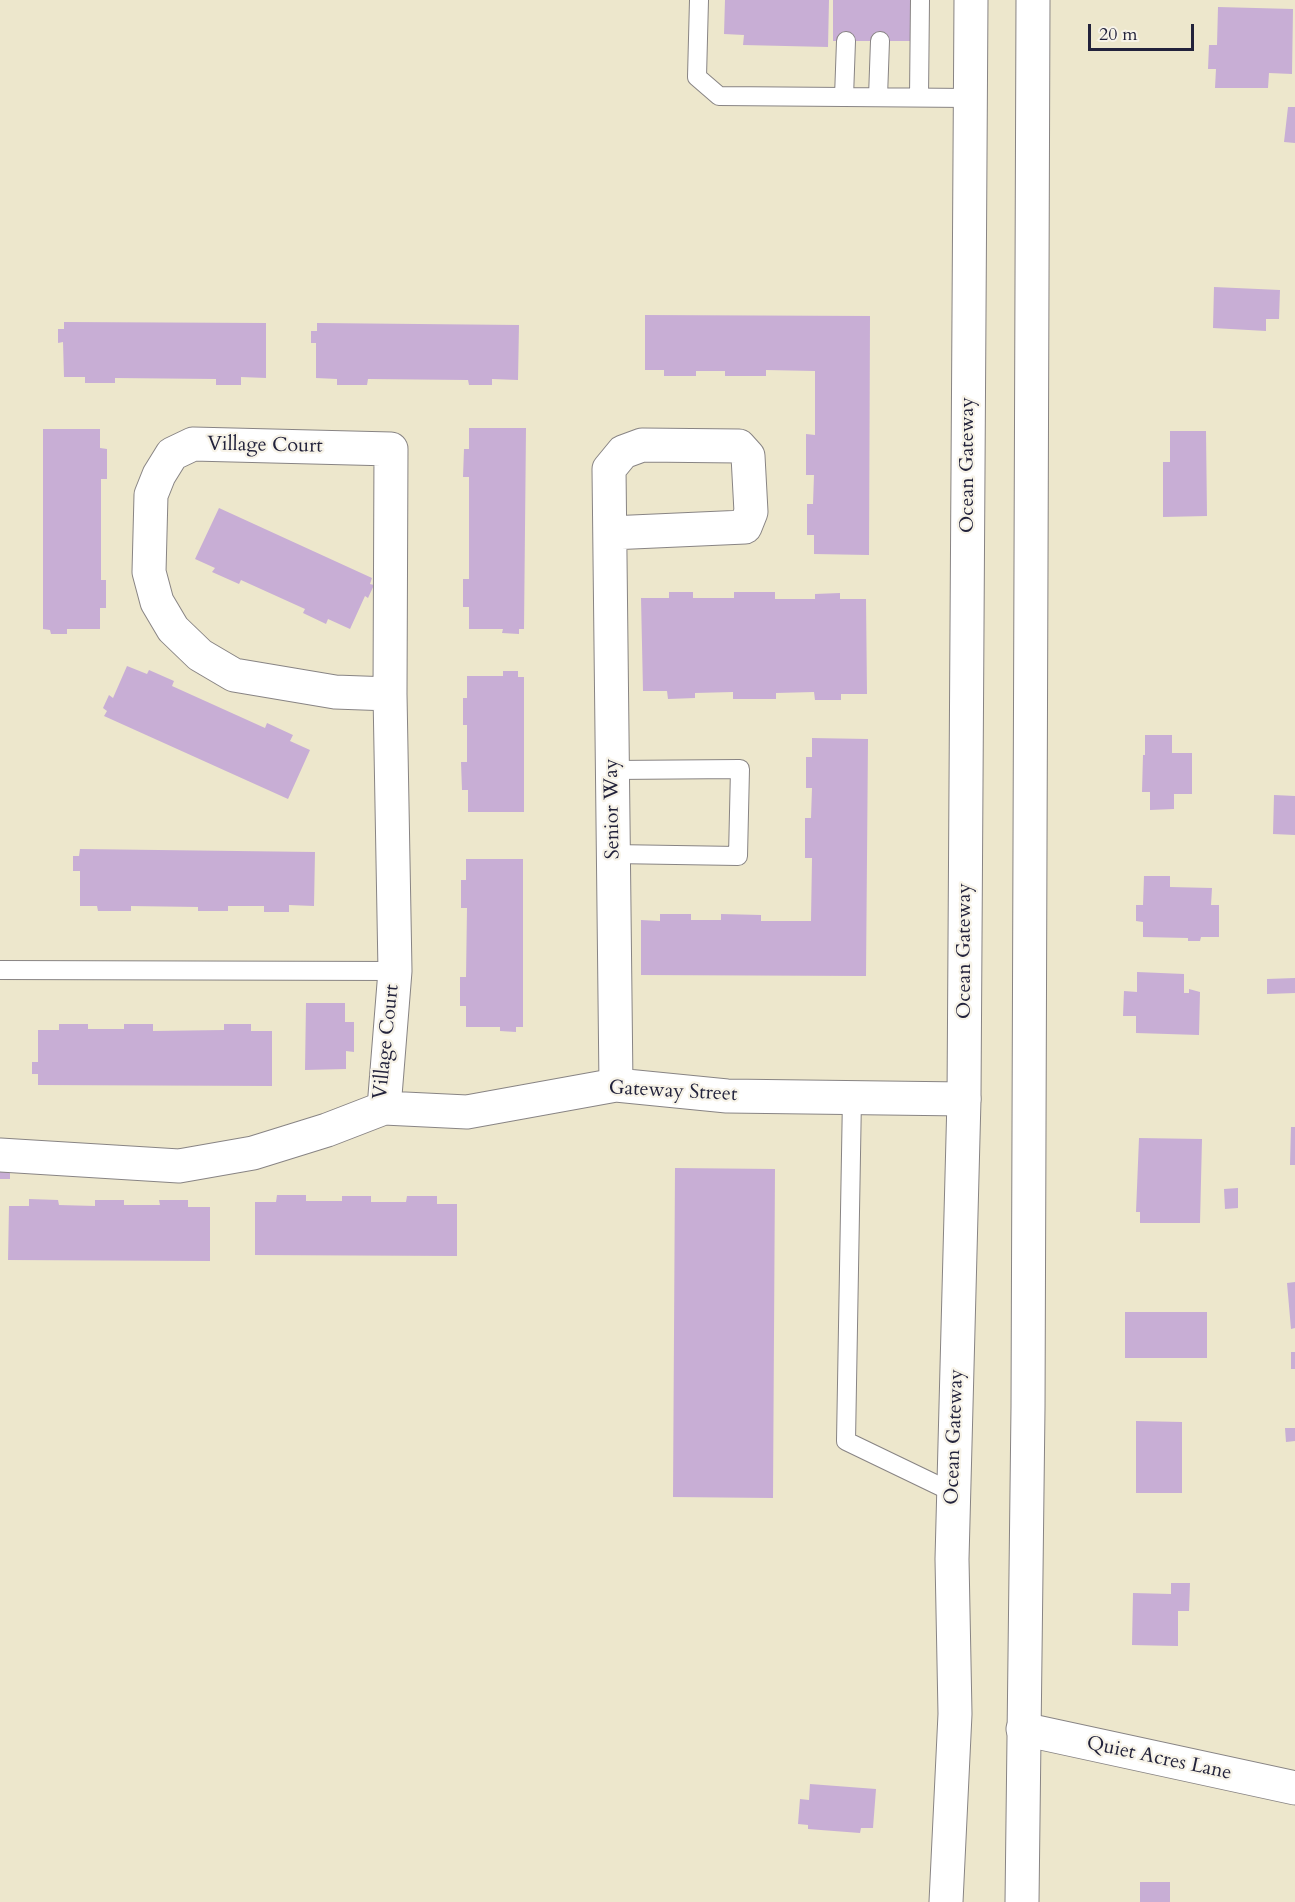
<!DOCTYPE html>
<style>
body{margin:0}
#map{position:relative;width:1295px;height:1902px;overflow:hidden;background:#ede7cc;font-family:Cardo,serif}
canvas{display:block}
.scale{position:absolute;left:1088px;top:24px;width:106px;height:27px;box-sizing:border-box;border:3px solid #22223b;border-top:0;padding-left:8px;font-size:18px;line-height:21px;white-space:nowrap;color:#22223b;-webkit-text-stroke:4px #f7f3e8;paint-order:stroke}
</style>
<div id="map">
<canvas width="1295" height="1902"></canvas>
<div class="scale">20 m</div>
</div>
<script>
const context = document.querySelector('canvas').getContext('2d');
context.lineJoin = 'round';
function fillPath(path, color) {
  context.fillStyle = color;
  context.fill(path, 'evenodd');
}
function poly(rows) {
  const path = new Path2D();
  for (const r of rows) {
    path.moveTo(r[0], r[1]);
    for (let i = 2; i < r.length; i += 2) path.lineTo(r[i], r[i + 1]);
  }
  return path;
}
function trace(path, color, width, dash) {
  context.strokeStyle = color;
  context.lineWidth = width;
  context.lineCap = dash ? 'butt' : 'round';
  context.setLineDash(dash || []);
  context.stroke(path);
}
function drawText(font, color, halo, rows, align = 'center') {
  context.font = font + ' Cardo,serif';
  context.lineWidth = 4.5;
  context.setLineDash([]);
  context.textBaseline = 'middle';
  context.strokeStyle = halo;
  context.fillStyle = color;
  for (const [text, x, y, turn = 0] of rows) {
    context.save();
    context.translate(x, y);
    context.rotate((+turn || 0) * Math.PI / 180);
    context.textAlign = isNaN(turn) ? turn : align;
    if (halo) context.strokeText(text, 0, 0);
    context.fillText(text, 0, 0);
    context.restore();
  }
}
fillPath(poly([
 [725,0,829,0,828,47,743,45,744,35,724,34],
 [833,0,912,0,912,41,833,41],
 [1218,7,1293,9,1292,74,1269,73,1268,88,1215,88,1216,69,1208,69,1209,45,1217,45],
 [1288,107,1295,107,1295,143,1284,142],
 [1214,287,1280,290,1279,319,1266,319,1266,331,1213,328],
 [645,315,870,316,869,555,814,554,814,535,807,535,807,504,813,504,814,475,806,475,806,434,815,435,815,371,766,370,766,376,725,376,725,371,696,371,696,376,664,376,664,370,645,370],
 [64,322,266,323,266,378,241,377,241,385,216,385,216,379,115,378,115,383,85,383,85,377,64,377,63,342,58,343,58,329,64,329],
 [317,323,519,325,518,380,492,379,492,385,469,385,468,380,368,379,367,385,337,385,337,379,316,378,316,343,311,343,311,331,317,331],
 [469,428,526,428,524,629,519,629,519,634,502,633,503,629,469,629,469,607,463,607,463,579,469,579,469,477,463,477,464,449,469,449],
 [43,429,100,429,100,448,107,449,107,479,101,479,101,580,106,580,106,608,100,608,100,629,67,629,67,634,51,634,50,630,43,629],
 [1170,431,1206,431,1207,516,1163,517,1163,462,1170,462],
 [219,508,372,578,370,584,374,585,368,598,365,596,350,629,328,619,326,624,303,613,305,609,241,580,239,584,212,572,215,568,195,559],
 [669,592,693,592,693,598,734,598,734,592,775,592,775,599,815,599,815,594,840,593,840,599,866,599,867,694,841,694,841,700,815,700,814,692,776,693,776,699,733,699,733,692,695,693,695,698,668,699,667,691,643,691,641,598,669,598],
 [127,666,147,674,149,670,174,681,172,686,265,728,267,723,293,735,290,741,310,750,288,799,104,716,107,711,103,708,109,695,113,698],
 [503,671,518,671,518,677,524,677,524,812,468,812,468,790,462,790,461,762,467,762,467,725,463,725,463,698,467,698,467,676,503,676],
 [1145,735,1172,735,1172,753,1192,753,1192,794,1174,794,1174,809,1150,810,1150,792,1142,792,1143,755,1145,755],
 [812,738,868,739,866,976,641,975,641,920,660,921,660,914,691,914,691,920,721,920,721,914,761,915,761,921,811,921,812,858,805,858,805,818,811,818,812,788,806,788,806,757,812,757],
 [1274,795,1295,796,1295,835,1273,834],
 [80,849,315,852,314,906,289,905,289,912,264,912,264,906,228,906,228,911,198,911,198,907,131,906,131,911,98,911,97,906,80,906,80,871,73,871,73,856,79,856],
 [466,859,523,859,523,1027,516,1027,516,1032,500,1031,500,1027,466,1027,466,1006,460,1006,460,977,466,977,467,908,461,908,461,880,466,880],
 [1144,876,1170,876,1170,887,1212,888,1211,905,1219,905,1219,937,1201,937,1200,941,1188,941,1188,938,1143,937,1143,922,1136,921,1136,905,1143,905],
 [1137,972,1184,974,1184,993,1189,993,1189,989,1200,992,1199,1035,1136,1033,1136,1016,1123,1016,1124,991,1137,992],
 [1295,978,1295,993,1267,994,1267,979],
 [306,1003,345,1003,345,1022,354,1022,354,1052,346,1051,346,1069,305,1070],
 [59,1024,88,1024,88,1029,124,1029,124,1024,153,1024,153,1031,224,1030,224,1024,251,1024,251,1031,272,1031,272,1086,38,1085,38,1074,32,1074,32,1062,38,1062,38,1030,59,1030],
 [1291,1127,1295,1127,1295,1165,1290,1165],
 [1139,1138,1202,1139,1200,1223,1140,1223,1140,1212,1136,1212],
 [0,1165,10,1165,10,1179,0,1179],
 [675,1168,775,1169,773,1498,673,1497],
 [1238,1188,1238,1208,1225,1209,1224,1189],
 [277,1195,306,1195,306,1201,342,1201,342,1196,371,1196,371,1202,406,1202,407,1196,437,1196,437,1204,457,1204,457,1256,255,1255,255,1202,276,1202],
 [29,1199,58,1200,59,1205,95,1206,95,1200,124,1200,124,1205,160,1205,159,1200,188,1200,188,1207,210,1207,210,1261,8,1260,9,1206,29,1206],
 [1295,1282,1295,1328,1291,1329,1287,1283],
 [1125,1312,1207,1312,1207,1358,1125,1358],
 [1291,1352,1295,1352,1295,1369,1291,1369],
 [1136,1421,1182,1422,1182,1493,1136,1493],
 [1285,1428,1295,1428,1295,1441,1286,1442],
 [1171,1583,1190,1583,1189,1611,1178,1611,1178,1646,1132,1645,1133,1593,1171,1594],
 [810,1784,876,1789,873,1828,861,1828,860,1833,808,1829,808,1825,798,1824,800,1799,809,1800],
 [1140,1882,1170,1882,1170,1902,1140,1902]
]), '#c8aed5');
const service = poly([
 [699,0,697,77,719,96,970,98],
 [844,97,846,41],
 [878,97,880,41],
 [919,97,920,0],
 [613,770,740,769,738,856,613,854],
 [0,970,395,971],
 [852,1097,846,1441,954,1493]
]);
const minor = poly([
 [193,444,391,449,390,694,335,692,234,675,200,655,173,629,157,602,149,572,151,495,159,475,172,454,193,444],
 [610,533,745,527,751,512,748,456,739,446,642,445,623,452,609,469,616,1085],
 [384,1108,395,971,390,694],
 [0,1155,179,1166,253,1153,327,1130,384,1108,467,1112,616,1085,727,1096,964,1099],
 [1023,1729,1295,1788]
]);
const primary = poly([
 [946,1902,955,1714,952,1559,964,1099,971,0],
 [1022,1902,1028,1408,1033,0]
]);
trace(service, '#888484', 20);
trace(minor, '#888484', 35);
trace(primary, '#888484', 35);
trace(service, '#fff', 18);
trace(minor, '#fff', 33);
trace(primary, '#fff', 33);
drawText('20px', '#22223b', '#f7f3e8', [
 ["Village Court",265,446,1],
 ["Ocean Gateway",968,465,-90],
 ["Senior Way",613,809,-91],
 ["Ocean Gateway",965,951,-90],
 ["Village Court",387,1042,-84],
 ["Gateway Street",673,1092,3],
 ["Ocean Gateway",955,1437,-88],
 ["Quiet Acres Lane",1159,1759,12]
]);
</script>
